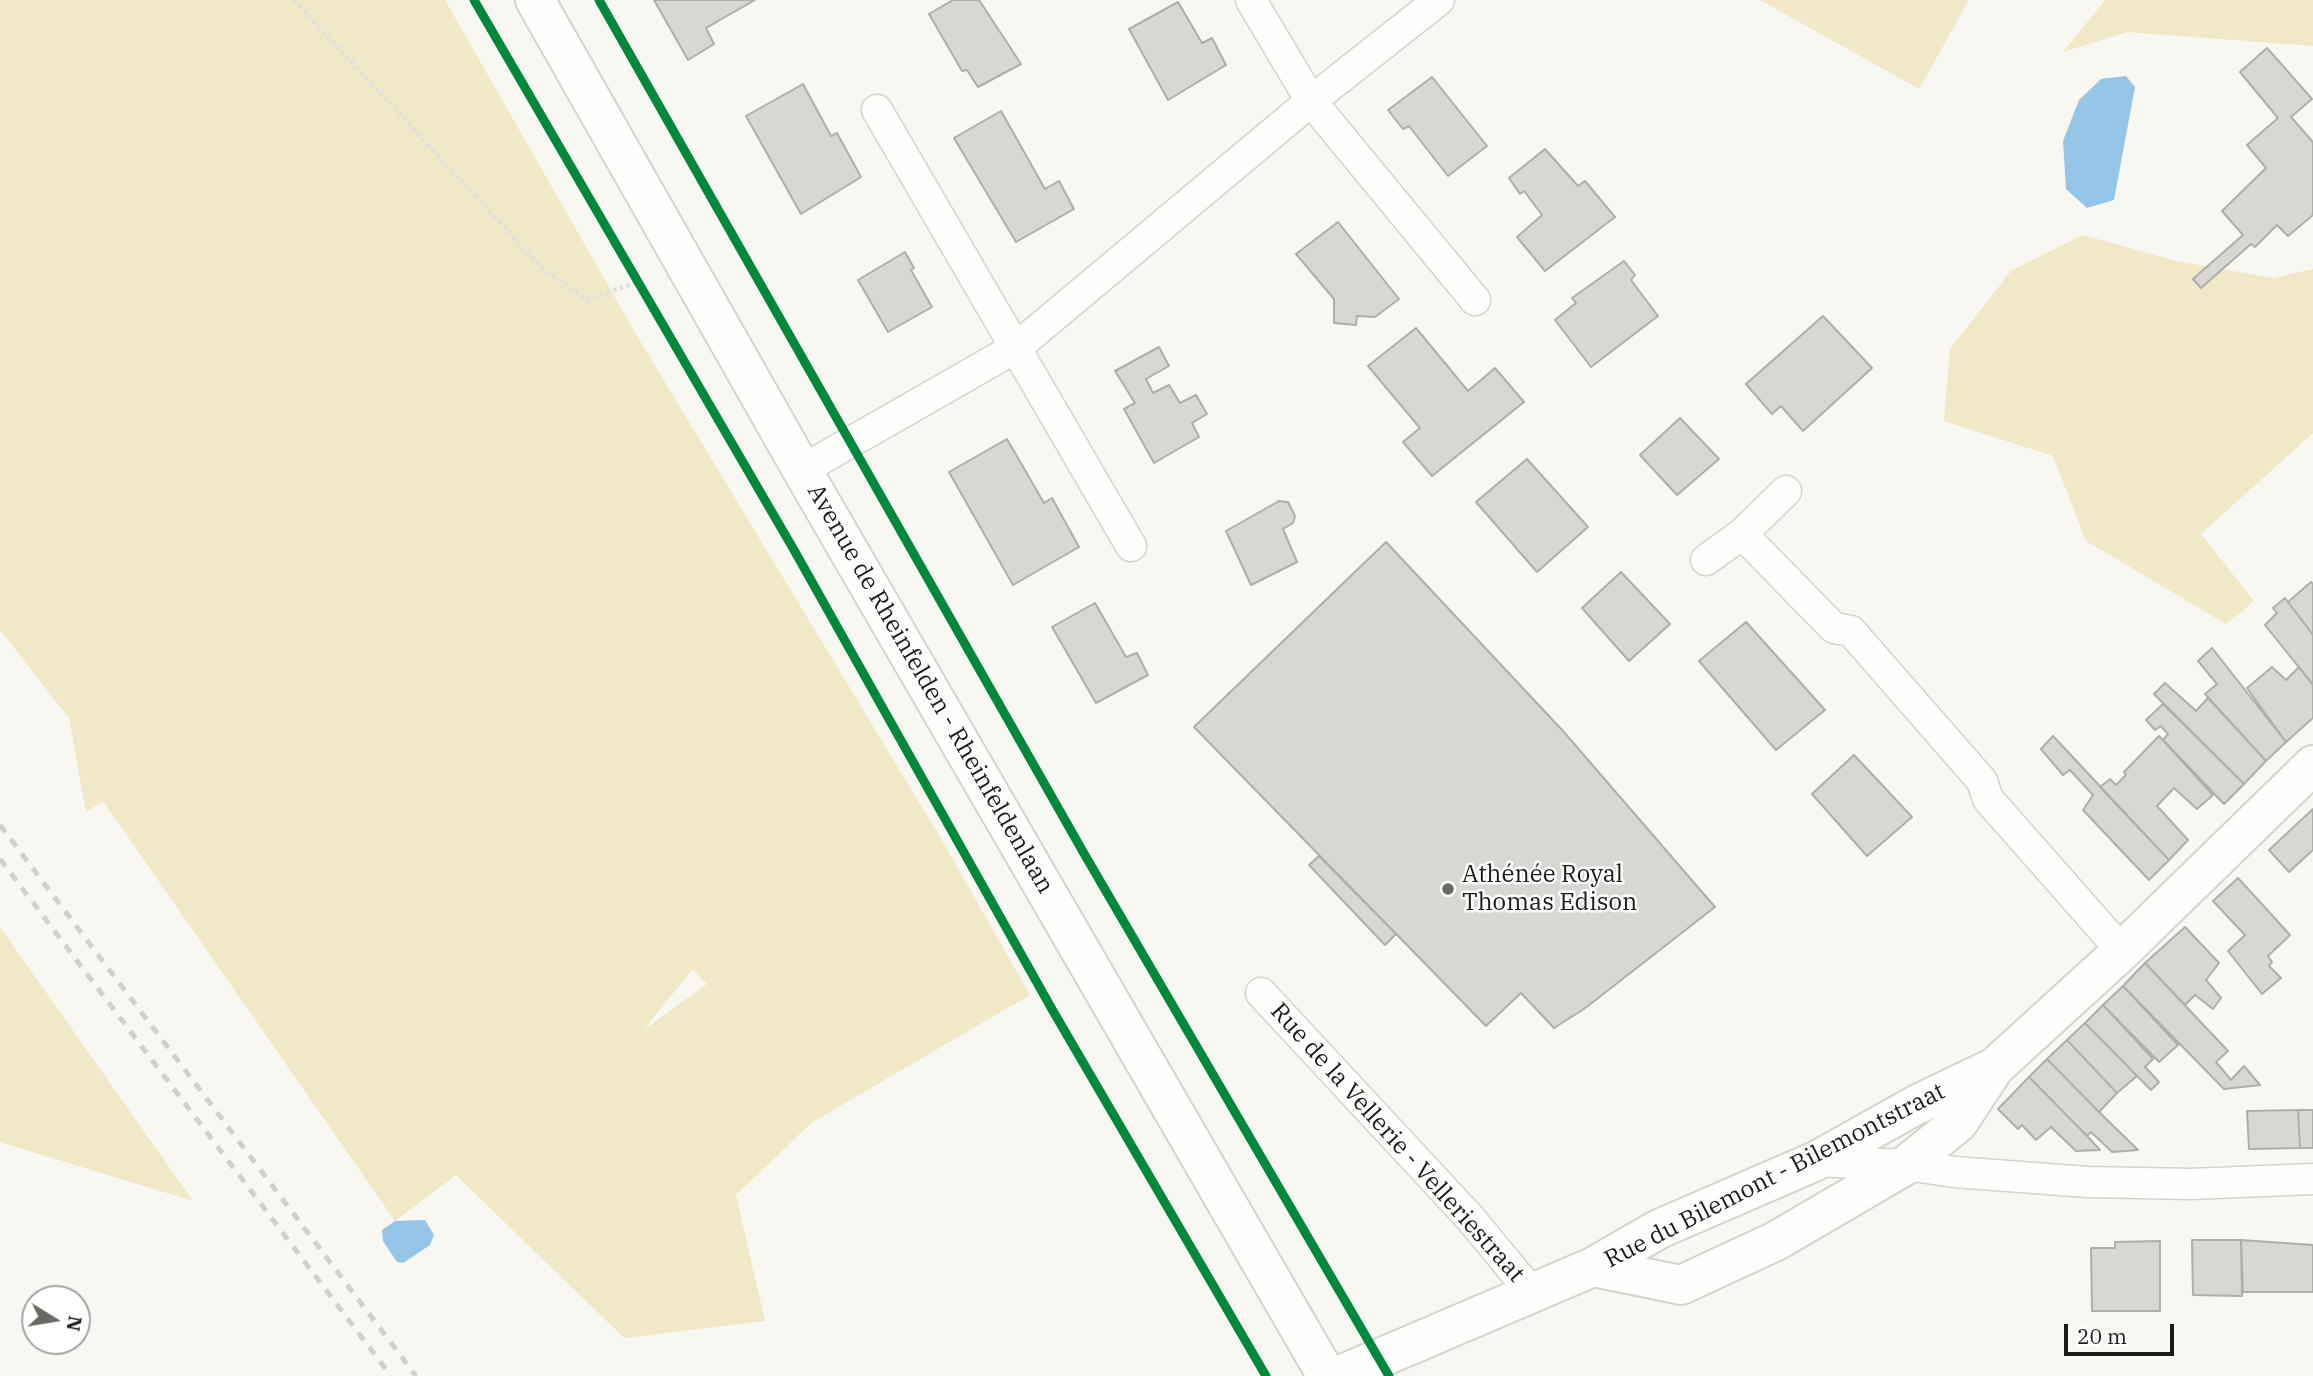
<!DOCTYPE html>
<meta charset="utf-8">
<style>
body{margin:0}
#map{position:relative;width:2313px;height:1376px;overflow:hidden;background:#f8f7f1;font-family:"IBM Plex Serif",serif}
canvas{display:block}
.north{position:absolute;left:21px;top:1285px;width:70px;height:70px;box-sizing:border-box;background:#fff;border:2px solid #a4a4a2;border-radius:50%;rotate:101deg;font-size:19px;font-weight:700;line-height:28px;text-align:center;color:#1c1b17}
.north::after{content:'';display:block;margin:auto;width:24px;height:32px;background:#696863;clip-path:polygon(50% 0,100% 100%,50% 72%,0 100%)}
.scale{position:absolute;left:2064px;top:1324px;width:110px;height:32px;box-sizing:border-box;border:4px solid #1c1b17;border-top:0;padding-left:9px;font-size:21px;line-height:24px;white-space:nowrap;color:#1c1b17;-webkit-text-stroke:5px #fff;paint-order:stroke}
</style>
<div id="map">
<canvas width="2313" height="1376"></canvas>
<div class="north">N</div>
<div class="scale">20 m</div>
</div>
<script>
const context = document.querySelector('canvas').getContext('2d');
context.lineJoin = 'round';
function fillPath(path, color) {
  context.fillStyle = color;
  context.fill(path, 'evenodd');
}
function poly(rows) {
  const path = new Path2D();
  for (const r of rows) {
    path.moveTo(r[0], r[1]);
    for (let i = 2; i < r.length; i += 2) path.lineTo(r[i], r[i + 1]);
  }
  return path;
}
function trace(path, color, width, dash) {
  context.strokeStyle = color;
  context.lineWidth = width;
  context.lineCap = dash ? 'butt' : 'round';
  context.setLineDash(dash || []);
  context.stroke(path);
}
function drawText(font, color, halo, rows, align = 'center') {
  context.font = font + ' "IBM Plex Serif",serif';
  context.lineWidth = 5;
  context.setLineDash([]);
  context.textBaseline = 'middle';
  context.strokeStyle = halo;
  context.fillStyle = color;
  for (const [text, x, y, turn = 0] of rows) {
    context.save();
    context.translate(x, y);
    context.rotate((+turn || 0) * Math.PI / 180);
    context.textAlign = isNaN(turn) ? turn : align;
    if (halo) context.strokeText(text, 0, 0);
    context.fillText(text, 0, 0);
    context.restore();
  }
}
fillPath(poly([
 [0,0,445,0,637,336,943,842,1030,995,811,1123,736,1195,765,1321,624,1338,456,1175,395,1221,103,801,86,812,69,718,0,630],
 [693,969,707,984,645,1029,645,1028],
 [1760,0,1969,0,1919,89],
 [2105,0,2313,0,2313,46,2127,32,2063,52],
 [2083,235,2176,261,2273,278,2313,269,2313,433,2201,534,2254,601,2226,624,2086,541,2053,456,1944,421,1950,349,2011,271],
 [0,927,193,1201,0,1142]
]), '#f0e8c6');
fillPath(poly([
 [2126,76,2135,87,2114,200,2087,208,2066,189,2063,141,2079,100,2101,79],
 [425,1220,434,1235,430,1245,403,1263,397,1262,383,1241,382,1230,395,1221]
]), '#95c5e7');
const building = poly([
 [654,0,755,0,706,28,714,44,688,60,654,0],
 [953,0,979,0,1021,64,978,87,967,70,962,71,929,14,953,0],
 [1178,2,1202,43,1212,38,1226,65,1168,100,1129,29,1178,2],
 [2267,48,2312,99,2291,117,2313,142,2313,215,2288,236,2277,225,2255,247,2251,244,2201,288,2193,279,2243,235,2222,211,2266,168,2247,145,2278,118,2240,72,2267,48],
 [1432,77,1487,146,1448,176,1409,126,1403,129,1388,110,1432,77],
 [803,84,831,136,837,133,861,177,801,214,746,116,803,84],
 [1001,111,1045,189,1059,181,1074,209,1016,242,954,138,1001,111],
 [1545,149,1578,186,1585,181,1615,217,1545,271,1517,237,1542,215,1524,191,1520,194,1509,178,1545,149],
 [1338,222,1399,299,1375,317,1357,316,1356,325,1334,323,1334,299,1296,254,1338,222],
 [905,252,914,268,911,270,932,307,888,332,858,280,905,252],
 [1624,261,1635,275,1631,280,1658,316,1591,367,1555,320,1576,303,1572,298,1624,261],
 [1823,316,1872,368,1803,431,1781,406,1772,414,1746,384,1823,316],
 [1416,328,1468,391,1495,368,1524,402,1432,476,1403,442,1420,428,1368,366,1416,328],
 [1159,347,1169,366,1146,379,1153,393,1169,385,1180,403,1196,395,1207,414,1192,423,1199,437,1154,463,1124,409,1135,403,1115,371,1159,347],
 [1680,418,1719,459,1677,495,1640,455,1680,418],
 [1007,439,1044,503,1052,498,1079,547,1013,585,949,472,1007,439],
 [1527,459,1588,527,1537,572,1476,502,1527,459],
 [1279,501,1288,502,1295,516,1293,523,1283,529,1297,562,1251,585,1226,531,1279,501],
 [1386,542,1563,731,1715,907,1584,1009,1554,1028,1521,993,1486,1026,1194,727,1386,542],
 [1621,572,1670,624,1629,661,1582,608,1621,572],
 [2311,582,2313,584,2313,635,2288,602,2311,582],
 [2285,598,2313,635,2313,685,2265,625,2277,613,2273,608,2285,598],
 [1095,603,1126,657,1137,653,1148,675,1096,703,1052,627,1095,603],
 [1746,622,1825,710,1776,750,1699,661,1746,622],
 [2212,648,2286,742,2266,761,2205,694,2217,684,2198,661,2212,648],
 [2272,667,2286,680,2299,667,2313,685,2313,718,2286,742,2247,688,2272,667],
 [2165,683,2196,711,2208,698,2266,761,2244,784,2154,694,2165,683],
 [2163,704,2244,784,2224,804,2163,740,2168,734,2161,726,2155,730,2146,720,2163,704],
 [2053,736,2169,860,2149,880,2083,810,2093,795,2070,770,2063,775,2041,749,2053,736],
 [2159,736,2213,795,2197,809,2174,788,2157,806,2188,840,2169,860,2100,787,2110,779,2116,785,2126,775,2124,772,2159,736],
 [1854,755,1912,817,1867,856,1812,794,1854,755],
 [2313,809,2313,850,2289,872,2269,850,2313,809],
 [1319,856,1396,934,1385,945,1309,865,1319,856],
 [2238,878,2290,935,2268,956,2272,962,2269,966,2281,978,2262,994,2228,951,2245,935,2213,901,2238,878],
 [2185,927,2219,963,2206,980,2221,998,2213,1009,2195,995,2185,1005,2145,963,2185,927],
 [2145,963,2228,1051,2216,1062,2231,1080,2244,1066,2260,1085,2224,1089,2123,986,2145,963],
 [2123,986,2178,1045,2159,1062,2103,1005,2123,986],
 [2103,1005,2153,1059,2145,1067,2159,1082,2151,1090,2085,1023,2103,1005],
 [2085,1023,2137,1076,2117,1093,2067,1040,2085,1023],
 [2067,1040,2117,1093,2099,1112,2047,1059,2067,1040],
 [2047,1059,2099,1112,2138,1150,2112,1152,2091,1132,2087,1136,2029,1077,2047,1059],
 [2029,1077,2087,1136,2100,1150,2076,1151,2051,1127,2036,1140,2022,1125,2018,1129,1998,1109,2029,1077],
 [2298,1110,2300,1148,2249,1149,2247,1111,2298,1110],
 [2298,1110,2313,1110,2313,1148,2300,1148,2298,1110],
 [2192,1240,2241,1240,2242,1296,2193,1295,2192,1240],
 [2241,1240,2313,1245,2313,1292,2243,1292,2241,1240],
 [2160,1241,2160,1311,2092,1311,2091,1248,2115,1248,2115,1242,2160,1241]
]);
fillPath(building, '#d8d7d3');
trace(building, '#afaeaa', 2);
const street = poly([
 [1251,0,1311,101,1475,300],
 [877,110,1131,546],
 [802,470,1017,347,1311,101,1439,0],
 [1742,534,1834,628,1851,631,1982,781,1988,799,2122,951],
 [1706,560,1742,534,1786,491],
 [1261,993,1471,1219,1532,1293],
 [1816,1161,1906,1165,1955,1172,2087,1182,2191,1184,2313,1179]
]);
const secondary = poly([
 [535,0,802,470,1327,1376],
 [1593,1267,1681,1285,1776,1241,1906,1165,1958,1123,1995,1067,2122,951,2313,765],
 [1338,1376,1593,1267,1659,1229,1816,1161,1916,1105,1993,1068]
]);
trace(street, '#d4d3ce', 33);
trace(secondary, '#d4d3ce', 42);
trace(poly([
 [294,0,542,268,587,300,637,282]
]), '#e1e0de', 4.5, [3.5, 3.5]);
trace(street, '#fefefd', 30);
trace(secondary, '#fefefd', 38);
trace(poly([
 [0,825,416,1376],
 [0,859,391,1376]
]), '#d0d0ce', 5, [9, 9]);
trace(poly([
 [474,0,794,550,1053,1011,1266,1376],
 [599,0,1086,857,1389,1376]
]), '#00873e', 9);
for (const [x, y, r, color] of [
 [1448,889,7,"#696863"]
]) {
  const dot = new Path2D();
  dot.arc(x, y, r, 0, 2 * Math.PI);
  context.fillStyle = color;
  context.fill(dot);
  trace(dot, '#fff', 2.5);
}
drawText('24px', '#1c1b17', '#fff', [
 ["Avenue de Rheinfelden - Rheinfeldenlaan",930,689,60],
 ["Rue de la Vellerie - Velleriestraat",1397,1143,48],
 ["Rue du Bilemont - Bilemontstraat",1775,1176,-27]
]);
drawText('24px', '#1c1b17', '#fff', [
 ["Athénée Royal",1462,875],
 ["Thomas Edison",1462,903]
], 'left');
</script>
